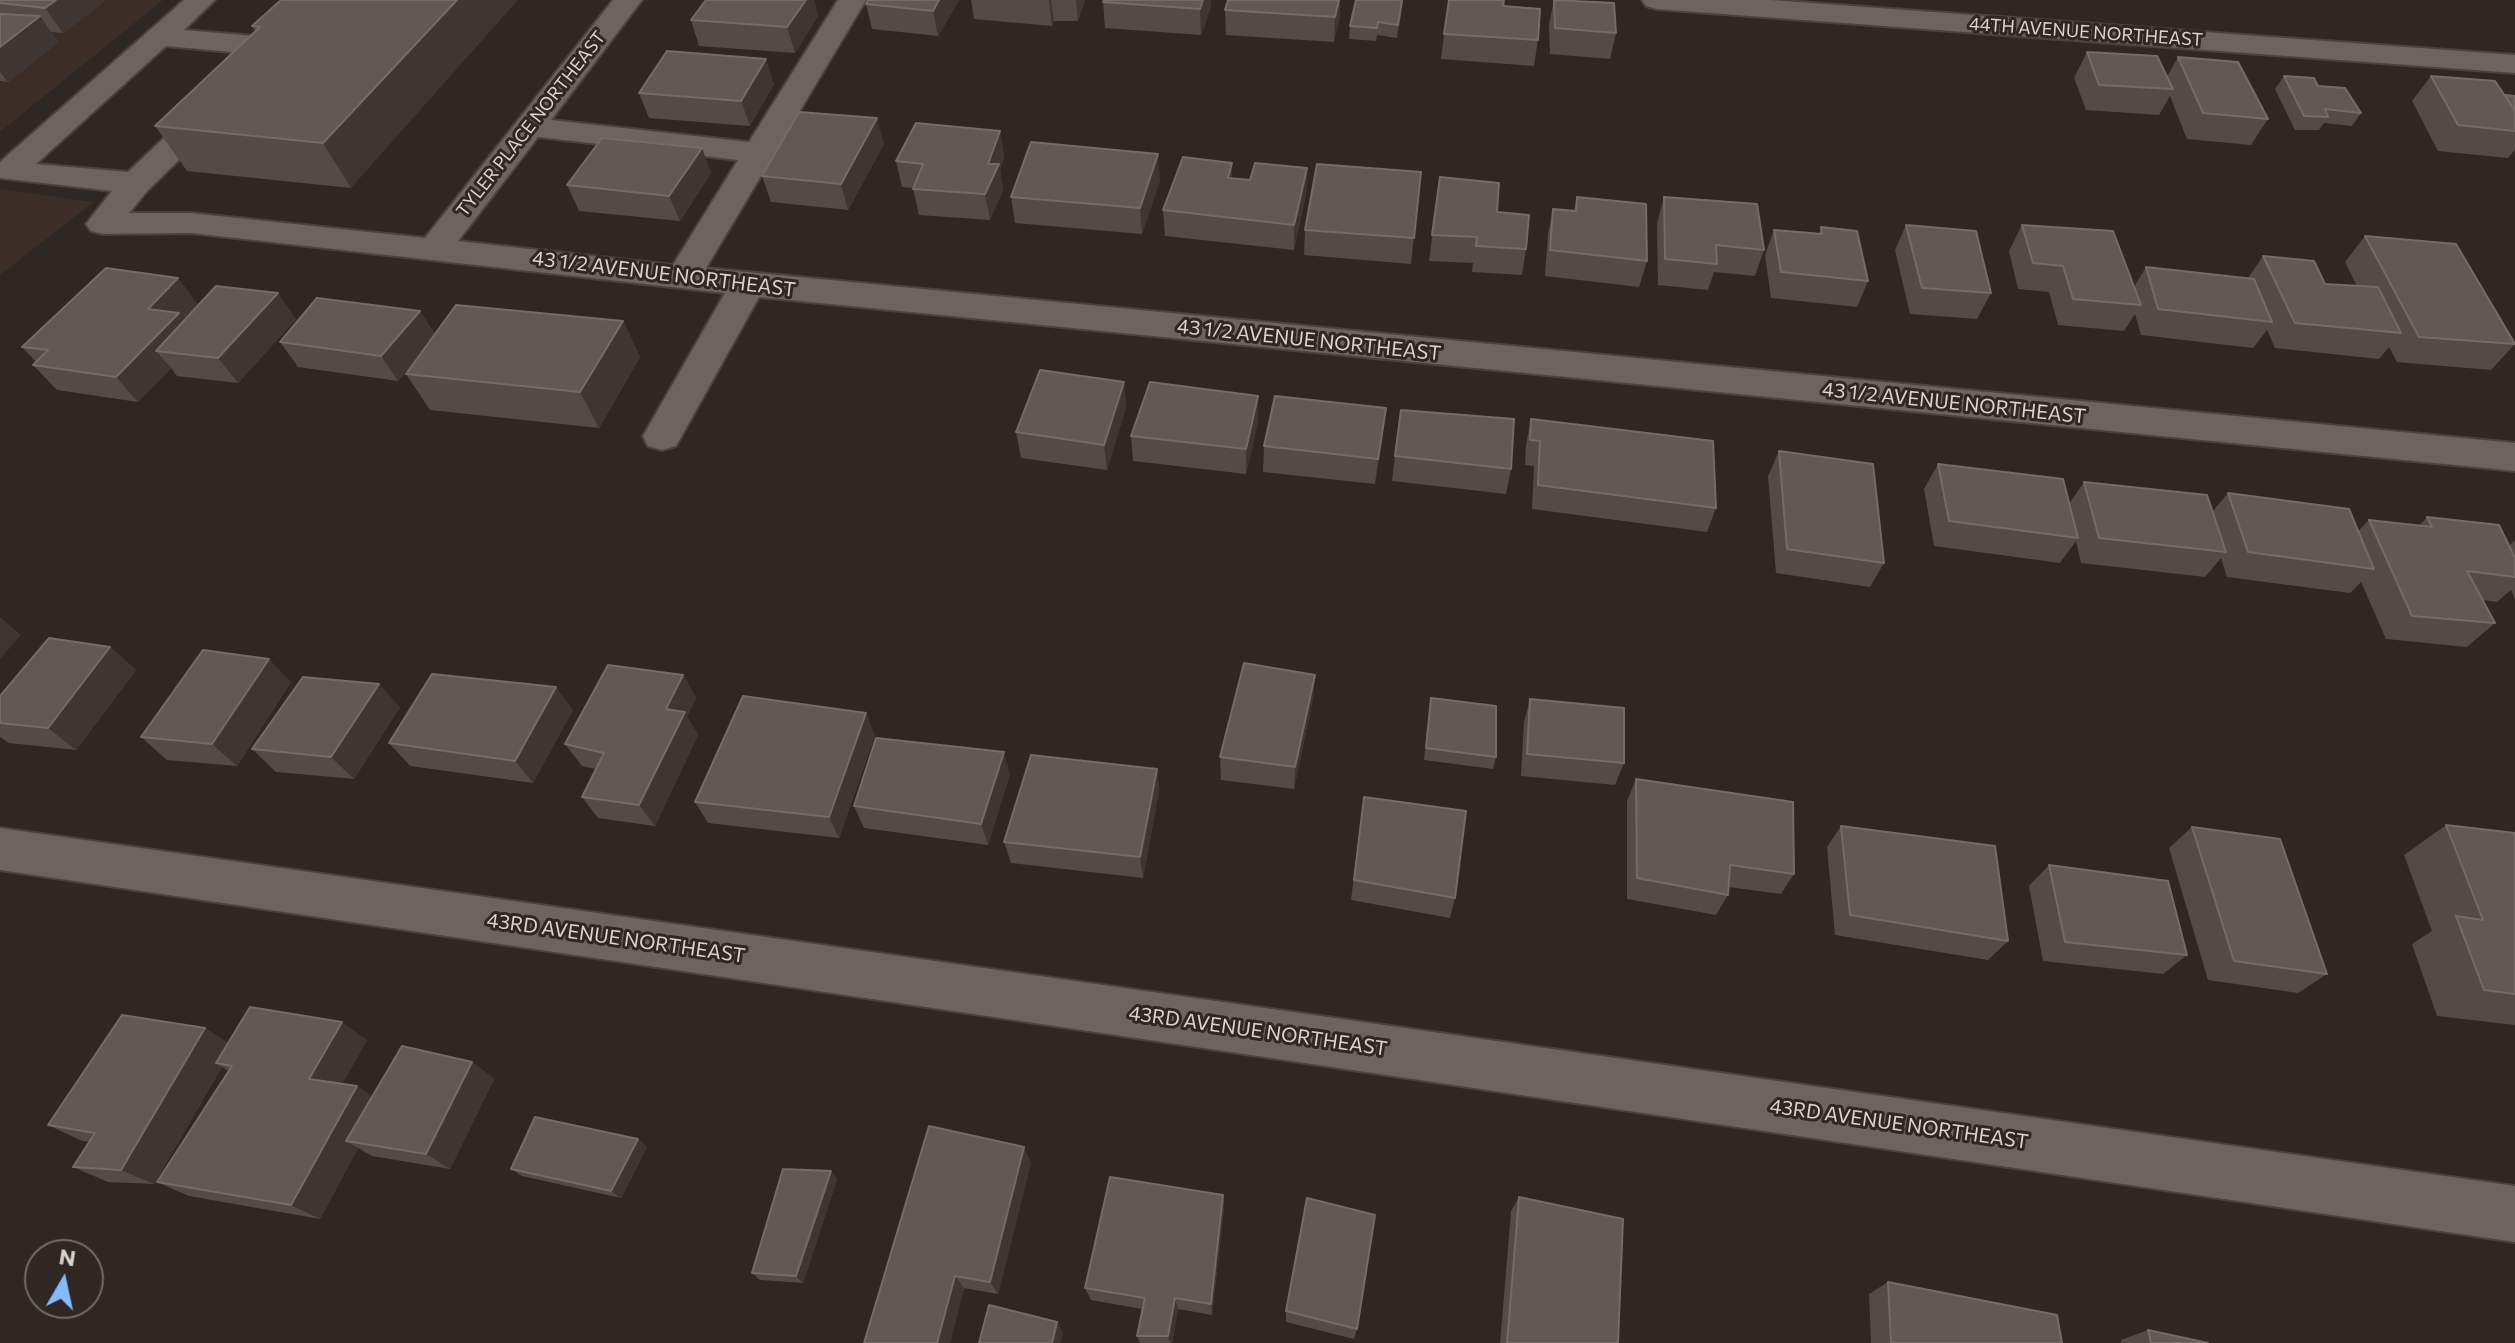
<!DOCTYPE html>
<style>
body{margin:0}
#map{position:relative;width:2515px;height:1343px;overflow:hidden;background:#2f2723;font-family:Commissioner,sans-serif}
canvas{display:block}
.north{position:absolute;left:24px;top:1239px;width:80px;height:80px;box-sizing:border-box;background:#2f2723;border:2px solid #736b68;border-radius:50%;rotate:9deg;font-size:22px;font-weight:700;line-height:32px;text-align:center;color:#d8d2d0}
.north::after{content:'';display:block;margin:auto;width:28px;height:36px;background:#85bbfb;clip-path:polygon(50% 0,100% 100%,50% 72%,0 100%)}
</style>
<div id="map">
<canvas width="2515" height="1343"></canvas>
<div class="north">N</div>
</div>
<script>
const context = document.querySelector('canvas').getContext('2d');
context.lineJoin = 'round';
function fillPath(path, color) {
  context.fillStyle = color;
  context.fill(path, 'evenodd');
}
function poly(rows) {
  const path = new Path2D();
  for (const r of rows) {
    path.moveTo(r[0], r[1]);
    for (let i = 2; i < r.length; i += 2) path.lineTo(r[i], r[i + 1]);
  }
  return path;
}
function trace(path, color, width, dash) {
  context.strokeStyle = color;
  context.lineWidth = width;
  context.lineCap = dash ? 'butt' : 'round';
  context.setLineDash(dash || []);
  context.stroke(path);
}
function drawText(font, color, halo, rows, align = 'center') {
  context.font = font + ' Commissioner,sans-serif';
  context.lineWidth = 6;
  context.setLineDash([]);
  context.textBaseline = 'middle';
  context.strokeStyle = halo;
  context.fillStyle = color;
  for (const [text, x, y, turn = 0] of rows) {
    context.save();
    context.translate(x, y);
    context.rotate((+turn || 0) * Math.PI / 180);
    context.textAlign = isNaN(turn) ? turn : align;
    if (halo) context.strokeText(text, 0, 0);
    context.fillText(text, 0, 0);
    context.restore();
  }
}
fillPath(poly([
 [0,0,163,0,0,132],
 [0,189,94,202,0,275]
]), '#3c2d26');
const minor = poly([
 [184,0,215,0,184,30,278,38,288,41,293,47,273,68,262,71,251,68,247,62,253,54,166,46,36,164,128,172,204,100,215,98,226,100,230,107,226,114,148,190,129,213,191,213,425,238,613,0,642,0,551,120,749,142,838,0,866,0,706,268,2515,443,2515,471,759,297,676,446,662,450,648,446,643,436,725,293,191,233,103,234,91,231,86,224,112,191,0,178,0,162,184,0],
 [538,137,738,160,673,265,458,241,538,137],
 [1642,0,1771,0,2515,55,2515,73,1656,9,1646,6,1642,0],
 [0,828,2515,1186,2515,1242,0,870,0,828]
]);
trace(minor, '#49423f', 4);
fillPath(minor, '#6e645f');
fillPath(poly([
 [0,0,106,0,63,33,51,32,58,42,8,82,0,81],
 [281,0,351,188,187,171,155,126,255,31,252,26],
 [706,0,817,0,814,0,818,16,795,53,699,46,691,20],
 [959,0,938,36,872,29,866,4],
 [971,0,1085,0,1078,21,1054,21,1052,26,974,19],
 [1104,0,1210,0,1211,7,1201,35,1105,28,1103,2],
 [1228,0,1340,0,1340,16,1334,42,1226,35,1225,10],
 [1356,0,1403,0,1397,38,1377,35,1376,41,1349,39,1350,26],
 [1554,0,1616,33,1610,59,1550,54,1549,24],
 [1503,6,1538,40,1534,66,1441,59,1444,34],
 [2087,52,2167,77,2178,57,2268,119,2251,145,2187,139,2170,96,2159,115,2086,110,2074,78],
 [2284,76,2318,86,2361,113,2352,126,2324,123,2319,130,2295,130,2275,89],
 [2431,76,2505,95,2515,96,2515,150,2508,158,2438,151,2412,101],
 [774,84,750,126,649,118,639,93],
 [1000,131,1004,157,1000,170,1003,190,990,220,919,215,913,188,902,187,896,161],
 [884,144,848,210,771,202,762,176],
 [1232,163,1232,178,1250,180,1307,168,1306,194,1294,250,1165,236,1163,210],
 [1421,172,1411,264,1304,255,1305,230],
 [711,173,680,221,579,211,567,185],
 [1440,177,1497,212,1526,249,1522,275,1472,272,1473,263,1429,261],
 [1160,180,1142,234,1015,223,1011,197],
 [1577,197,1647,261,1639,287,1545,276,1548,234,1553,209,1574,211],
 [1664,197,1764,250,1755,276,1714,272,1708,290,1658,285,1657,223],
 [1906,225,1991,293,1977,319,1910,314,1895,250],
 [2022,225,2134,287,2146,267,2248,278,2263,256,2325,284,2357,286,2345,262,2365,236,2515,344,2491,370,2397,362,2389,347,2379,359,2275,348,2267,330,2253,348,2141,335,2135,314,2124,331,2058,325,2049,292,2018,289,2009,251],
 [1821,227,1868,281,1857,307,1771,298,1765,255,1774,230,1819,234],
 [198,304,184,319,185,320,296,319,238,383,177,376,171,368,138,402,57,390,33,365,36,362,22,347],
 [420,311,435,335,623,321,640,357,599,428,430,410,406,374,424,350,398,381,298,367,280,342],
 [1124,382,1126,407,1107,470,1021,458,1016,432],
 [1531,419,1716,508,1707,532,1532,509,1534,466,1525,465,1526,445],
 [1258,422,1246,474,1133,461,1131,436],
 [1383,433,1375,484,1263,472,1264,446],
 [1779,451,1884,563,1870,587,1776,573,1768,476],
 [1395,456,1511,469,1506,494,1392,481],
 [1938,464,2069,504,2084,482,2212,512,2228,493,2358,531,2369,520,2419,526,2427,517,2509,546,2515,540,2515,599,2511,590,2497,602,2483,600,2495,623,2467,647,2386,639,2361,582,2350,593,2227,577,2221,558,2205,577,2081,563,2076,541,2060,563,1934,546,1924,489],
 [110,647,136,670,76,750,9,743,0,737,0,696],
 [683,675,696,698,687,717,698,735,655,826,598,818,582,797,596,769,582,766,565,744],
 [1315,675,1313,698,1294,789,1221,780,1220,757],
 [291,682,237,766,167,760,141,737],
 [1431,698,1496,757,1493,769,1424,760],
 [1530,699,1624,763,1615,785,1521,776,1524,722],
 [400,707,354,779,276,772,252,749],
 [573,710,533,783,410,766,389,743],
 [875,735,839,838,708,823,695,802],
 [1157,769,1159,791,1143,878,1011,863,1004,842],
 [1010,774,988,845,864,828,854,806],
 [1636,779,1794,874,1781,894,1728,887,1728,895,1716,915,1627,899,1627,801],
 [1364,797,1455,898,1450,918,1351,900],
 [2446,825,2515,833,2515,1025,2437,1016,2412,944,2432,931,2404,855],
 [1841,826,2008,941,1988,960,1835,935,1827,847],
 [2192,827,2327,974,2298,993,2208,980,2169,848],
 [2049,865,2187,955,2163,974,2043,961,2029,886],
 [205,1028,228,1043,367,1040,342,1084,357,1086,372,1097,472,1062,494,1079,450,1169,372,1156,358,1148,320,1219,189,1196,157,1182,229,1071,222,1067,154,1184,108,1182,73,1167,90,1142,82,1141,48,1125],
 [638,1139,647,1147,621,1198,522,1176,511,1169],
 [1031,1162,998,1294,964,1288,950,1343,864,1343],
 [837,1179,803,1283,760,1280,752,1273],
 [1223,1195,1224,1209,1212,1315,1178,1309,1172,1343,1140,1343,1137,1336,1142,1309,1091,1300,1085,1288],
 [1519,1197,1618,1343,1500,1343,1511,1211],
 [1888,1282,2062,1343,1871,1343,1869,1294],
 [1286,1311,1357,1329,1354,1339,1286,1322],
 [2148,1330,2208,1343,2121,1343,2121,1340]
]), '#544a47');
fillPath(poly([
 [56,0,106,0,63,33,45,8],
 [457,0,518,0,351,188,323,143],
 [806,0,814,0,818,16,795,53,787,27],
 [939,0,959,0,938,36,933,11],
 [1049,0,1051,0,1054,21,1052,26],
 [1076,0,1085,0,1078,21],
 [1203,0,1210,0,1211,7,1201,35,1200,9],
 [1339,0,1340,0,1340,16,1334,42,1335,17],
 [1402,0,1403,6,1397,38,1398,25],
 [40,16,58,42,8,82,0,72,0,47],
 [766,59,774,84,750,126,741,101],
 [877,118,884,144,848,210,841,184],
 [1000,131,1004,157,1000,170,1003,190,990,220,985,194,988,164],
 [702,148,711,173,680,221,669,196],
 [1158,154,1160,180,1142,234,1140,208],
 [1232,163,1232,189,1228,178],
 [1307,168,1306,194,1294,250,1294,225],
 [178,278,198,304,184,319,200,338,156,351,171,368,138,402,116,377,148,309],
 [278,293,296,319,238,383,218,358],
 [420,311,435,336,398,381,381,356],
 [623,321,640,357,599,428,580,392],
 [1124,382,1126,407,1107,470,1104,445],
 [1258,396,1258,422,1246,474,1246,449],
 [1386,408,1383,433,1375,484,1378,459],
 [0,617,21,635,0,659],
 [110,647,136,670,76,750,48,728],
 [269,659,291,682,237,766,212,744],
 [683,675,696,698,687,717,698,735,655,826,639,805,666,709],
 [1315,675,1313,698,1294,789,1295,767],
 [379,684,400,707,354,779,331,757],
 [556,687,573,710,533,783,515,761],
 [866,713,875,735,839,838,829,817],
 [1004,752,1010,774,988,845,981,824],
 [1157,769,1159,791,1143,878,1140,857],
 [342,1022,367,1040,336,1095,309,1079],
 [205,1028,233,1046,216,1063,222,1067,154,1184,121,1170],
 [472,1062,494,1079,450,1169,426,1154],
 [357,1086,382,1103,346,1141,358,1148,320,1219,291,1205],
 [638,1139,647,1147,621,1198,611,1191],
 [1024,1147,1031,1162,998,1294,990,1282],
 [831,1171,837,1179,803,1283,796,1276],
 [1223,1195,1224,1209,1212,1315,1211,1304],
 [955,1276,964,1288,950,1343,937,1343],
 [1175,1298,1178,1309,1172,1343,1170,1343,1168,1336],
 [1057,1322,1063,1332,1061,1343,1052,1343]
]), '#3f3633');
const building = poly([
 [0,0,56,0,45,8,0,3,0,0],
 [281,0,457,0,323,143,155,126,260,27,252,26,281,0],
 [706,0,806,0,787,27,691,20,706,0],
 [868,0,939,0,933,11,866,4,868,0],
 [1104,0,1203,0,1200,9,1103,2,1104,0],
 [1228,0,1339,0,1335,17,1225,10,1228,0],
 [1356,0,1402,0,1398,25,1378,22,1377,28,1350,26,1356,0],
 [1449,0,1504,0,1503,6,1540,9,1538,40,1444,34,1449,0],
 [1554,0,1614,3,1616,33,1555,28,1554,0],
 [0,14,40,16,0,47,0,14],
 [667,51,766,59,741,101,639,93,667,51],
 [2087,52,2157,56,2173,89,2099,85,2087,52],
 [2178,57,2238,62,2268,119,2203,113,2178,57],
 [2284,76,2314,78,2318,86,2345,88,2361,113,2325,109,2328,117,2304,116,2284,76],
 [2431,76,2495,81,2515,111,2515,131,2458,125,2431,76],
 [2505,95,2515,96,2515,111,2505,95],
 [799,112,877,118,841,184,762,176,799,112],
 [916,123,1000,131,988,164,999,164,985,194,913,189,923,164,896,161,916,123],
 [602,138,702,148,669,196,567,185,602,138],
 [1031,142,1158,154,1140,208,1011,197,1031,142],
 [1183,157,1232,163,1228,178,1250,180,1255,163,1307,168,1294,225,1163,210,1183,157],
 [1317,164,1421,172,1414,238,1305,230,1317,164],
 [1440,177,1499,183,1497,212,1529,215,1526,249,1476,246,1477,237,1432,235,1440,177],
 [1577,197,1646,204,1647,261,1550,250,1553,209,1576,211,1577,197],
 [1664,197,1757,204,1764,250,1716,245,1717,264,1665,259,1664,197],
 [1906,225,1976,231,1991,293,1922,288,1906,225],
 [2022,225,2113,231,2141,305,2073,299,2063,266,2033,263,2022,225],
 [1821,227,1857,231,1868,281,1781,272,1774,230,1822,234,1821,227],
 [2365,236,2456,244,2515,344,2419,337,2365,236],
 [2263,256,2314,261,2325,284,2378,287,2401,333,2295,323,2263,256],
 [2146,267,2254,279,2272,322,2158,309,2146,267],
 [106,268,178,278,148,309,179,313,116,377,33,365,48,350,22,347,106,268],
 [216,286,278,293,218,358,156,351,216,286],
 [317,298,420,311,381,356,280,342,317,298],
 [456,305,623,321,580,392,406,374,456,305],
 [1040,370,1124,382,1104,445,1016,432,1040,370],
 [1150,382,1258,396,1246,449,1131,436,1150,382],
 [1275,396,1386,408,1378,459,1264,446,1275,396],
 [1401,410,1514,419,1511,469,1395,456,1401,410],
 [1531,419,1713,441,1716,508,1538,485,1540,441,1530,440,1531,419],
 [1779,451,1873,464,1884,563,1787,549,1779,451],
 [1938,464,2063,479,2078,538,1949,521,1938,464],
 [2084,482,2207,495,2226,552,2099,538,2084,482],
 [2228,493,2349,509,2374,569,2248,552,2228,493],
 [2427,517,2499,525,2515,558,2515,577,2467,571,2495,623,2412,616,2369,520,2432,527,2427,517],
 [49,638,110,647,48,728,0,723,0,696,49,638],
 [203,650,269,659,212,744,141,737,203,650],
 [1244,663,1315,675,1295,767,1220,757,1244,663],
 [608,665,683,675,666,709,685,712,639,805,582,797,604,753,565,744,608,665],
 [432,674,556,687,515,761,389,743,432,674],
 [303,677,379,684,331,757,252,749,303,677],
 [743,696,866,713,829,817,695,802,743,696],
 [1431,698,1496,706,1496,757,1426,748,1431,698],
 [1530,699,1624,708,1624,763,1527,754,1530,699],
 [876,738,1004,752,981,824,854,806,876,738],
 [1031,755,1157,769,1140,857,1004,842,1031,755],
 [1636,779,1793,802,1794,874,1730,865,1728,895,1637,878,1636,779],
 [1364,797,1466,811,1455,898,1354,880,1364,797],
 [2446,825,2515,833,2515,994,2484,990,2456,916,2483,920,2446,825],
 [1841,826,1995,846,2008,941,1850,915,1841,826],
 [2192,827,2280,839,2327,974,2234,961,2192,827],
 [2049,865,2168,881,2187,955,2065,942,2049,865],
 [250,1007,342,1022,309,1079,357,1086,291,1205,157,1182,232,1066,216,1063,250,1007],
 [122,1015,205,1028,121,1170,73,1167,95,1133,48,1125,122,1015],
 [402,1046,472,1062,426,1154,346,1141,402,1046],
 [535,1117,638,1139,611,1191,511,1169,535,1117],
 [929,1126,1024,1147,990,1282,955,1276,937,1343,864,1343,929,1126],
 [783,1169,831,1171,796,1276,752,1273,783,1169],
 [1110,1177,1223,1195,1211,1304,1175,1298,1168,1336,1137,1336,1145,1298,1085,1288,1110,1177],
 [1519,1197,1623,1219,1618,1343,1507,1343,1519,1197],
 [1307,1198,1375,1215,1357,1329,1286,1311,1307,1198],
 [1888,1282,2057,1315,2062,1343,1891,1343,1888,1282],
 [989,1305,1057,1322,1052,1343,979,1343,989,1305],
 [2148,1330,2208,1343,2151,1343,2148,1330]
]);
fillPath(building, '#625956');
trace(building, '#756c69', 2);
drawText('18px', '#d8d2d0', '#2f2723', [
 ["44TH AVENUE NORTHEAST",2086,32,4],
 ["TYLER PLACE NORTHEAST",531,124,-52]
]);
drawText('20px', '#d8d2d0', '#2f2723', [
 ["43 1/2 AVENUE NORTHEAST",664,274,7],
 ["43 1/2 AVENUE NORTHEAST",1309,340,6],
 ["43 1/2 AVENUE NORTHEAST",1954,403,6],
 ["43RD AVENUE NORTHEAST",616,938,8],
 ["43RD AVENUE NORTHEAST",1258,1031,8],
 ["43RD AVENUE NORTHEAST",1899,1124,8]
]);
</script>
